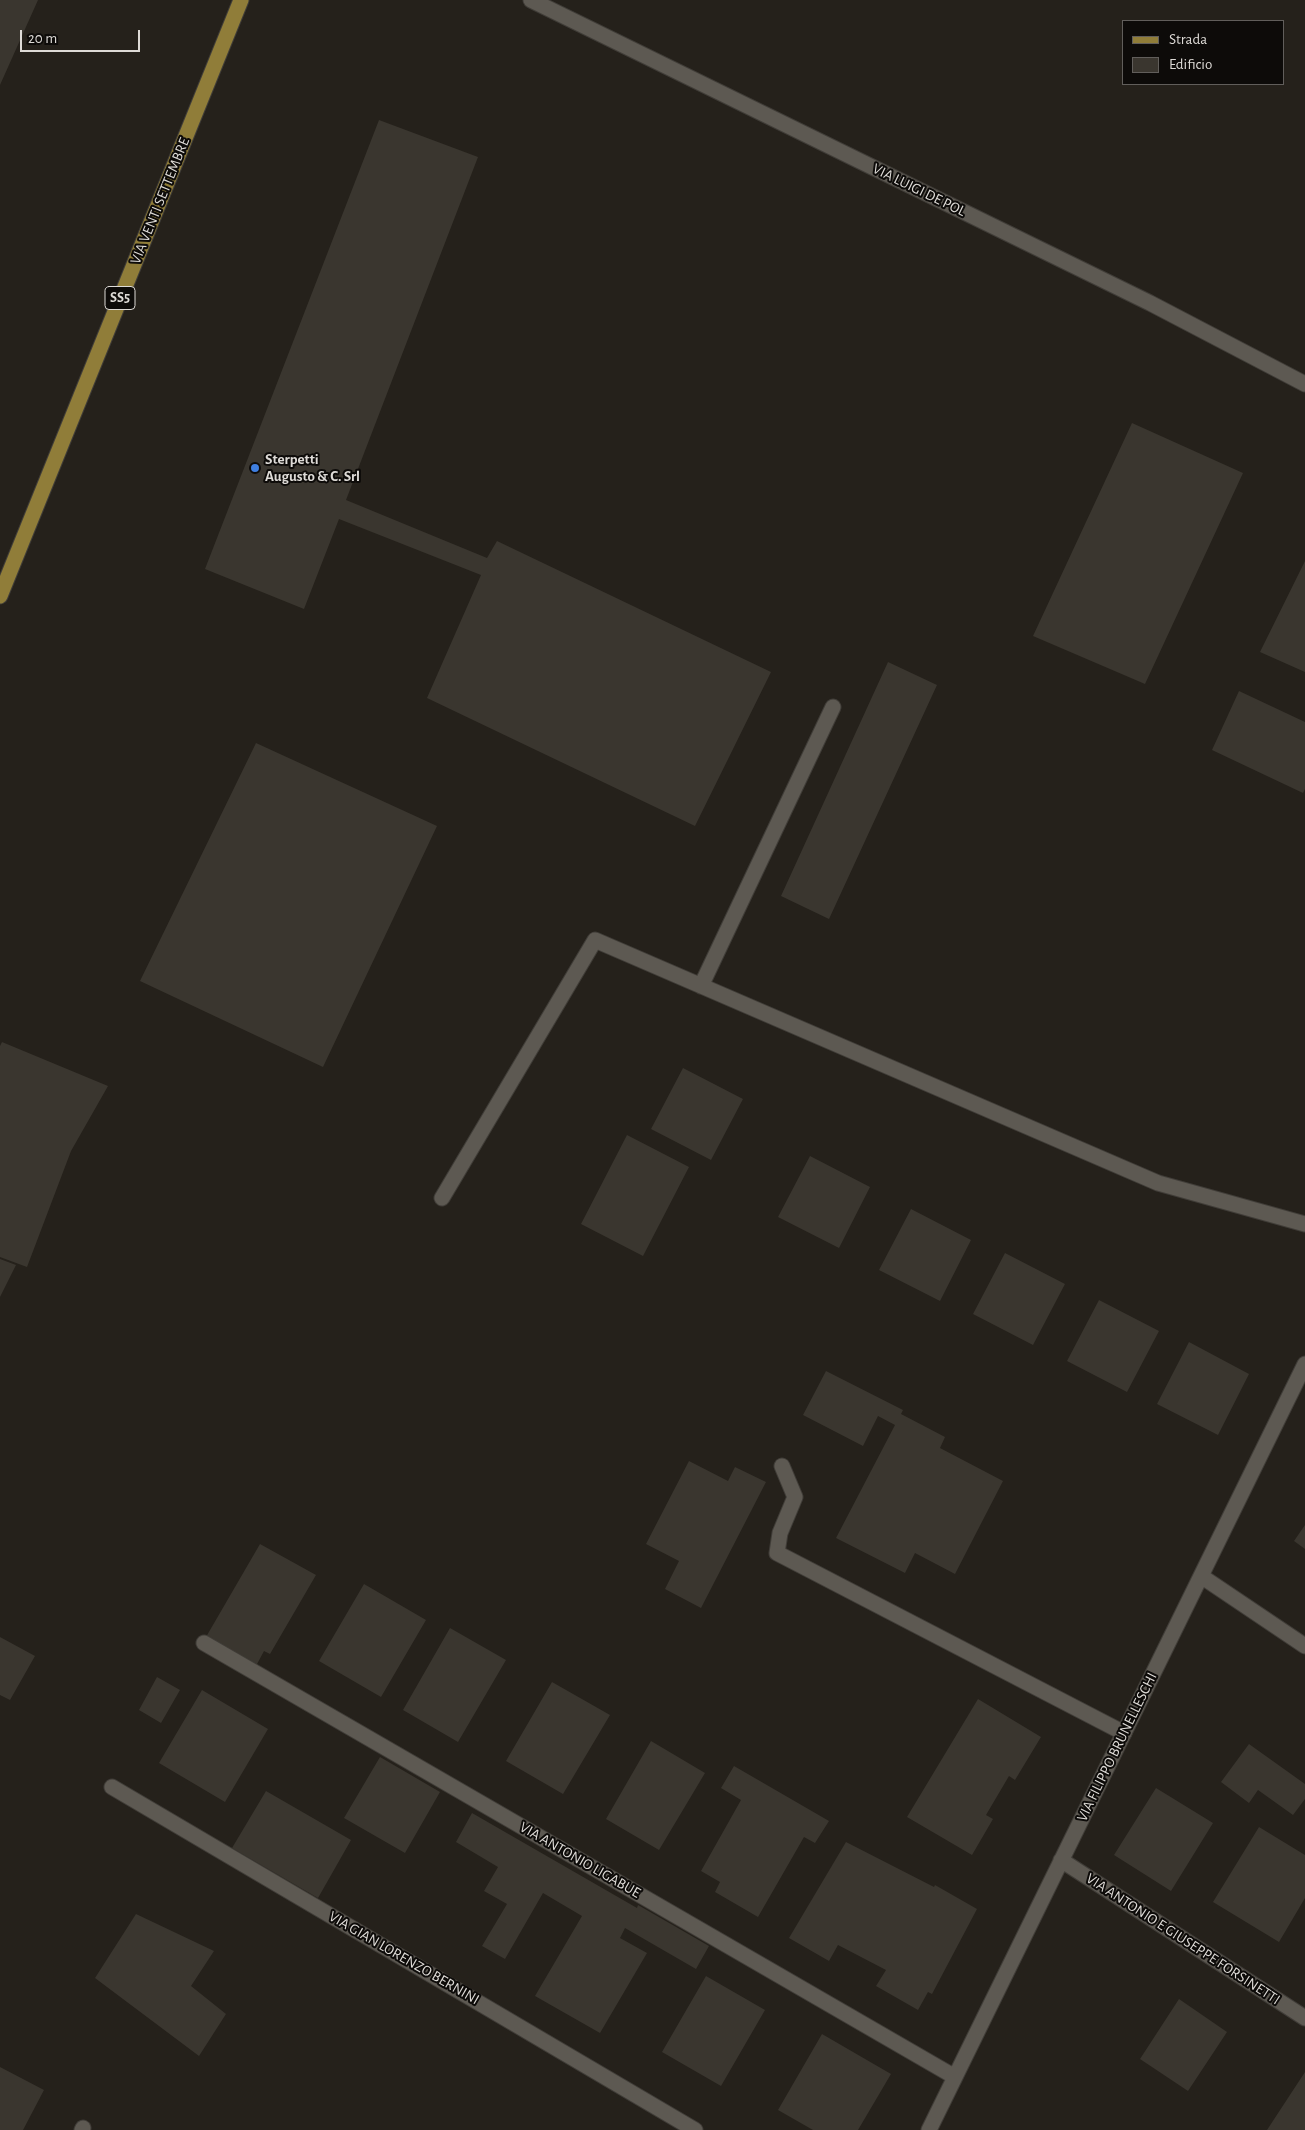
<!DOCTYPE html>
<style>
body{margin:0}
#map{position:relative;width:1305px;height:2130px;overflow:hidden;background:#25211b;font-family:"Alegreya Sans",sans-serif}
canvas{display:block}
.legend{position:absolute;left:1122px;top:20px;width:162px;height:65px;box-sizing:border-box;background:#0d0b09;border:1px solid #615e5b;margin:0;padding:6px 9px;list-style:none;font-size:15px;color:#dedbd7}
.legend li{display:flex;align-items:center;gap:10px;height:25px}
.legend b{width:25px;border:1px solid #615e5b}
.scale{position:absolute;left:20px;top:30px;width:120px;height:22px;box-sizing:border-box;border:2px solid #dedbd7;border-top:0;padding-left:6px;font-size:15px;line-height:18px;white-space:nowrap;color:#dedbd7;-webkit-text-stroke:4px #0d0b09;paint-order:stroke}
</style>
<div id="map">
<canvas width="1305" height="2130"></canvas>
<ul class="legend">
<li><b style="height:6px;background:#907d39"></b>Strada</li>
<li><b style="height:14px;background:#3a362f"></b>Edificio</li>
</ul>
<div class="scale">20 m</div>
</div>
<script>
const context = document.querySelector('canvas').getContext('2d');
context.lineJoin = 'round';
function fillPath(path, color) {
  context.fillStyle = color;
  context.fill(path, 'evenodd');
}
function poly(rows) {
  const path = new Path2D();
  for (const r of rows) {
    path.moveTo(r[0], r[1]);
    for (let i = 2; i < r.length; i += 2) path.lineTo(r[i], r[i + 1]);
  }
  return path;
}
function trace(path, color, width, dash) {
  context.strokeStyle = color;
  context.lineWidth = width;
  context.lineCap = dash ? 'butt' : 'round';
  context.setLineDash(dash || []);
  context.stroke(path);
}
function drawText(font, color, halo, rows, align = 'center') {
  context.font = font + ' "Alegreya Sans",sans-serif';
  context.lineWidth = 4;
  context.setLineDash([]);
  context.textBaseline = 'middle';
  context.strokeStyle = halo;
  context.fillStyle = color;
  for (const [text, x, y, turn = 0] of rows) {
    context.save();
    context.translate(x, y);
    context.rotate((+turn || 0) * Math.PI / 180);
    context.textAlign = isNaN(turn) ? turn : align;
    if (halo) context.strokeText(text, 0, 0);
    context.fillText(text, 0, 0);
    context.restore();
  }
}
fillPath(poly([
 [0,0,38,0,0,85],
 [379,120,478,157,346,500,487,558,497,541,771,672,695,826,427,698,481,575,339,519,304,609,205,569],
 [1132,423,1243,473,1145,684,1033,636],
 [1305,561,1305,672,1260,652],
 [888,662,937,685,829,919,781,896],
 [1239,691,1305,722,1305,789,1303,793,1212,750],
 [256,743,437,826,323,1067,140,981],
 [2,1042,108,1086,71,1151,27,1267,0,1257,0,1046],
 [683,1068,743,1099,711,1160,651,1129],
 [627,1135,689,1167,643,1256,581,1224],
 [810,1156,870,1187,839,1248,778,1217],
 [911,1209,971,1240,940,1301,879,1270],
 [1005,1253,1065,1284,1033,1345,973,1314],
 [0,1259,16,1265,0,1297],
 [1099,1300,1159,1331,1127,1392,1067,1361],
 [1189,1342,1249,1374,1218,1435,1157,1404],
 [826,1371,903,1410,901,1414,945,1437,940,1448,1003,1481,955,1574,915,1553,905,1573,836,1538,895,1425,878,1416,863,1446,803,1415],
 [689,1461,728,1481,735,1467,766,1482,701,1608,665,1589,679,1561,646,1544],
 [1305,1525,1305,1549,1294,1541],
 [260,1544,316,1575,270,1654,264,1651,256,1666,206,1637],
 [364,1584,426,1620,381,1697,319,1661],
 [450,1628,506,1660,458,1742,403,1710],
 [0,1637,35,1656,10,1700,0,1695],
 [157,1677,180,1690,161,1723,139,1710],
 [552,1682,610,1715,563,1794,506,1761],
 [202,1690,268,1729,225,1802,159,1763],
 [978,1699,1041,1737,1015,1780,1009,1776,986,1815,993,1819,972,1855,907,1817],
 [651,1741,705,1773,659,1850,606,1819],
 [1249,1744,1305,1784,1305,1799,1293,1815,1258,1790,1249,1803,1221,1782],
 [380,1757,440,1792,405,1853,344,1818],
 [734,1766,829,1821,815,1843,804,1837,758,1917,715,1892,720,1882,701,1871,741,1800,721,1788],
 [1156,1788,1213,1823,1171,1891,1114,1855],
 [266,1791,351,1840,318,1898,232,1848],
 [472,1813,637,1908,638,1905,709,1946,696,1969,625,1928,620,1938,647,1953,600,2033,535,1996,582,1916,543,1893,505,1959,482,1946,507,1904,484,1891,498,1867,456,1842],
 [1259,1827,1305,1855,1305,1898,1279,1942,1213,1902],
 [846,1842,934,1887,935,1885,977,1909,932,1994,928,1992,918,2010,876,1986,886,1970,838,1945,829,1961,789,1938],
 [136,1914,214,1951,191,1986,226,2014,199,2056,95,1978],
 [706,1976,765,2010,721,2086,662,2052],
 [1179,1999,1227,2032,1188,2091,1140,2059],
 [822,2034,891,2074,858,2130,813,2130,778,2110],
 [0,2067,44,2090,23,2130,0,2130],
 [1305,2072,1305,2130,1267,2130]
]), '#3a362f');
const lane = poly([
 [701,986,833,707],
 [442,1198,595,940,1158,1183,1305,1224],
 [782,1466,795,1497,780,1533,777,1553,1124,1733]
]);
const street = poly([
 [531,0,1150,303,1305,384],
 [1201,1576,1305,1646],
 [204,1643,955,2077],
 [112,1787,695,2130],
 [1061,1860,1305,2018],
 [82,2130,83,2128],
 [929,2130,1305,1364]
]);
const primary = poly([
 [0,596,241,0]
]);
trace(lane, '#403d38', 17);
trace(street, '#403d38', 17);
trace(primary, '#403d38', 17);
trace(lane, '#5d5952', 15);
trace(street, '#5d5952', 15);
trace(primary, '#907d39', 15);
for (const [x, y, r, color] of [
 [255,468,5,"#3f7fe0"]
]) {
  const dot = new Path2D();
  dot.arc(x, y, r, 0, 2 * Math.PI);
  context.fillStyle = color;
  context.fill(dot);
  trace(dot, '#0d0b09', 2);
}
for (const [x, y, w] of [
 [120,298,30]
]) {
  const box = new Path2D();
  box.roundRect(x - w / 2, y - 11.5, w, 23, 4);
  context.fillStyle = '#0d0b09';
  context.fill(box);
  trace(box, '#dedbd7', 1);
}
drawText('bold 14px', '#dedbd7', null, [
 ["SS5",120,298]
]);
drawText('15px', '#dedbd7', '#0d0b09', [
 ["VIA LUIGI DE POL",919,190,26],
 ["VIA VENTI SETTEMBRE",160,201,-68],
 ["VIA FILIPPO BRUNELLESCHI",1117,1747,-64],
 ["VIA ANTONIO LIGABUE",580,1860,30],
 ["VIA ANTONIO E GIUSEPPE FORSINETTI",1183,1939,33],
 ["VIA GIAN LORENZO BERNINI",404,1958,30]
]);
drawText('bold 15px', '#dedbd7', '#0d0b09', [
 ["Sterpetti",265,459],
 ["Augusto & C. Srl",265,476]
], 'left');
</script>
